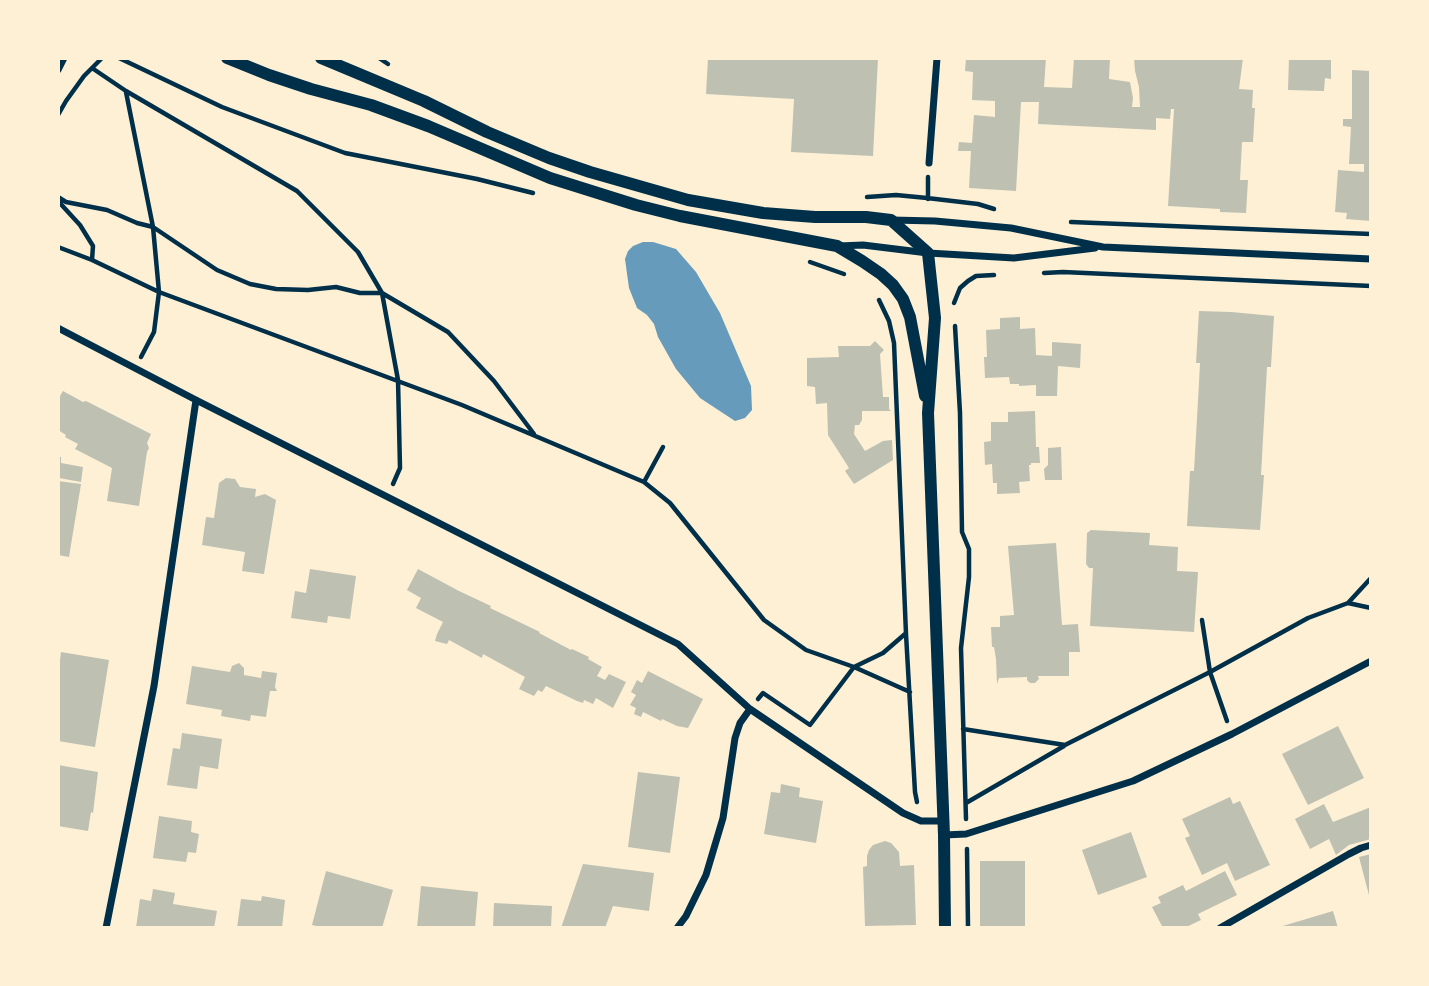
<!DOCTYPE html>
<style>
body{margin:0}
#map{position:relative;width:1429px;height:986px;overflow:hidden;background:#fdf0d5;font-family:Montserrat,sans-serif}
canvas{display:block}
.frame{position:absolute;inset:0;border:60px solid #fdf0d5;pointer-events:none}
</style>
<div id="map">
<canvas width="1429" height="986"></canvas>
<div class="frame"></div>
</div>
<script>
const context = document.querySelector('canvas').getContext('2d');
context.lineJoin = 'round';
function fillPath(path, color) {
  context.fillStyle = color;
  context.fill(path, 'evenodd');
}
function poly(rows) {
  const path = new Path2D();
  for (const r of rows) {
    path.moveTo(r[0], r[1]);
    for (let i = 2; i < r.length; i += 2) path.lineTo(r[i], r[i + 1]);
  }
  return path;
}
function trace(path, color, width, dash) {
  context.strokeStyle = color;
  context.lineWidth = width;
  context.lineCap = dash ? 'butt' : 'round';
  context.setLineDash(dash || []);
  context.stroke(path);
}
fillPath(poly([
 [643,242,653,242,676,249,696,272,720,313,751,386,752,410,745,418,735,421,700,398,676,369,658,337,654,324,647,315,637,308,629,288,625,259,628,251,633,246]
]), '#669bbc');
fillPath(poly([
 [708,58,878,58,873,156,791,152,794,99,706,94],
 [966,58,1046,58,1044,87,1072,88,1074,58,1110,58,1109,79,1130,82,1133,98,1132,107,1140,107,1139,87,1135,71,1134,58,1243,58,1239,89,1253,90,1252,108,1255,108,1253,142,1242,142,1240,180,1248,180,1246,213,1220,212,1220,209,1168,206,1174,109,1171,109,1170,119,1156,118,1156,130,1038,124,1039,102,1021,102,1016,191,969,188,971,151,958,151,959,142,972,143,974,115,995,117,995,101,972,100,973,72,965,71],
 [1289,58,1331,58,1331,79,1325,78,1324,91,1288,90],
 [1352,70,1371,71,1371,221,1346,219,1347,213,1335,212,1338,170,1364,172,1364,164,1349,164,1351,127,1343,126,1343,119,1352,119],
 [1199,311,1231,312,1274,316,1271,367,1267,367,1261,475,1264,475,1260,530,1187,526,1190,471,1194,471,1199,383,1200,363,1196,363],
 [1020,317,1020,329,1035,328,1036,355,1052,356,1052,342,1081,344,1080,368,1058,366,1057,396,1036,396,1036,385,1019,386,1019,384,1010,384,1009,377,985,378,984,357,987,357,986,330,1000,329,1000,318],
 [875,341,884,350,880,354,883,397,889,397,889,409,891,411,862,411,862,420,859,425,855,425,854,434,865,451,883,441,892,440,893,460,854,484,845,471,849,468,828,435,827,403,816,404,815,387,807,386,807,358,839,357,838,346,870,346],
 [63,391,83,402,86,401,151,434,147,443,149,448,147,452,139,506,107,501,112,468,75,449,78,444,65,437,66,435,58,430,58,394,60,396],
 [1035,411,1036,447,1039,447,1040,463,1031,463,1031,465,1029,465,1030,481,1019,482,1020,493,997,494,997,483,993,483,992,464,985,465,984,442,991,441,991,422,1008,422,1008,412],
 [1061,447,1062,480,1045,480,1044,469,1048,465,1048,448],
 [58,456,61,457,61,463,83,467,81,482,59,478],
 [226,478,235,479,240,487,256,489,255,497,265,494,276,500,264,574,242,571,245,552,202,545,206,517,214,518,219,483],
 [58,481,81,484,69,557,58,555],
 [1091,530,1150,533,1149,545,1178,547,1177,571,1198,572,1194,632,1090,626,1093,568,1089,568,1086,564,1087,533],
 [1056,543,1062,625,1078,624,1080,652,1069,652,1069,676,1038,676,1039,679,1035,683,1030,683,1027,680,1027,677,999,678,997,684,996,659,994,647,992,647,991,627,1000,627,1000,616,1014,615,1008,546],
 [310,569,356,576,350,619,328,616,327,623,291,618,295,591,306,593],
 [418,569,459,591,491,606,490,608,540,632,539,633,571,650,572,649,589,657,588,659,602,667,597,676,605,680,609,674,626,682,613,708,596,698,593,704,584,700,583,703,577,701,546,686,542,692,538,690,534,696,519,689,525,677,483,654,482,658,449,640,447,644,435,641,437,634,443,622,416,608,421,598,407,590],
 [61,652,109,660,95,747,58,741,58,676],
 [239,663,244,668,244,675,261,678,262,671,277,673,275,687,277,691,270,691,266,717,251,715,250,721,221,716,222,710,186,704,192,666,230,672,232,666],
 [648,671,703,699,688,728,677,726,662,719,661,721,643,712,641,717,634,714,636,708,630,705,636,695,631,692,637,680,642,683],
 [1338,726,1364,778,1308,805,1282,754],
 [182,733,222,739,218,769,200,766,197,789,167,785,173,748,180,749],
 [58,765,98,772,93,813,91,812,88,831,58,826],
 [638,772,680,777,670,853,628,847],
 [781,784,800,788,799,797,823,801,816,843,764,834,771,792,780,793],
 [1230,797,1233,804,1240,801,1270,865,1235,881,1227,863,1202,875,1185,838,1190,836,1182,819],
 [1324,804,1333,822,1371,807,1371,839,1349,845,1336,855,1329,839,1310,849,1295,819],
 [159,816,192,821,191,832,199,834,196,853,188,852,186,862,153,858],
 [1131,832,1147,877,1098,895,1082,850],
 [885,841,891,843,899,852,900,866,914,865,916,925,865,926,863,867,867,866,867,856,869,850,873,845],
 [1371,854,1371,899,1370,899,1359,857],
 [980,861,1025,861,1025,928,980,928],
 [583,864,654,873,649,911,613,906,605,928,561,928],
 [326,871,393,890,382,928,325,928,312,925],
 [1225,871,1237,895,1198,914,1201,920,1184,928,1174,928,1173,926,1168,928,1163,928,1152,907,1161,903,1158,897,1183,885,1186,891],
 [421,886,478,892,475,928,417,928],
 [153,889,175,893,173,904,217,911,214,928,136,928,140,899,151,901],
 [262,896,285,900,282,928,237,928,241,899,261,901],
 [494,903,552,906,551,928,493,928],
 [1333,911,1338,928,1276,928]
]), '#bec0b2');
trace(poly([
 [119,58,222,107,345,153,477,179,533,193],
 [379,58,388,64],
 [92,68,126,91,297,191,358,252,382,293,398,380,400,468,393,484],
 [126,92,153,227,159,292,154,332,141,357],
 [58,115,66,101,84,76,102,58],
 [58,197,66,202,107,210,137,223,153,227,217,270,250,284,276,289,308,290,336,287,360,293,382,293,448,332,494,381,534,434],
 [867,197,896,195,927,198,978,204,994,209],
 [928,199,928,177],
 [58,201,80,225,93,246,92,260],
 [1071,222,1371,234],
 [58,247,92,260,159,292,462,405,644,482,670,503,764,620,806,650,854,667,910,692],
 [810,262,844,274],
 [1044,273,1063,272,1371,286],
 [879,300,889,321,894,343,906,634,915,792,917,802],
 [954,303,960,288,968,281,976,276,994,275],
 [955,326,960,413,962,532,969,549,969,577,961,648,966,819],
 [644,482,663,447],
 [1348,603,1371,578],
 [1202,620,1210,672,1227,721],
 [758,699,763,693,810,725,854,667,883,653,905,634],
 [963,729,1065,745,1210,672,1308,618,1348,603,1371,608],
 [966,803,1064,746],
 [967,849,968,928]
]), '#003049', 4.5);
trace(poly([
 [58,70,64,58],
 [929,163,937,58],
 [891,220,935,221,1011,228,1103,247,1371,259],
 [839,246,863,245,928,253,1014,258,1095,248],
 [58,328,196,400,678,644,750,709,903,813,921,821,944,821],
 [944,835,966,834,1133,781,1232,734,1371,661],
 [106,928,154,686,196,400],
 [677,928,686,916,706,875,723,818,735,738,740,723,750,709],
 [1220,928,1349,854,1361,848,1371,845]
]), '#003049', 7);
trace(poly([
 [227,58,269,75,311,89,371,105,428,126,550,178,636,205,680,216,837,246,862,261,881,274,893,285,903,299,910,317,925,396],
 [321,58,424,101,487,132,549,158,590,172,688,200,763,213,815,217,866,217,891,220,928,253,935,318,928,413,944,835,945,928]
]), '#003049', 12);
</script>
